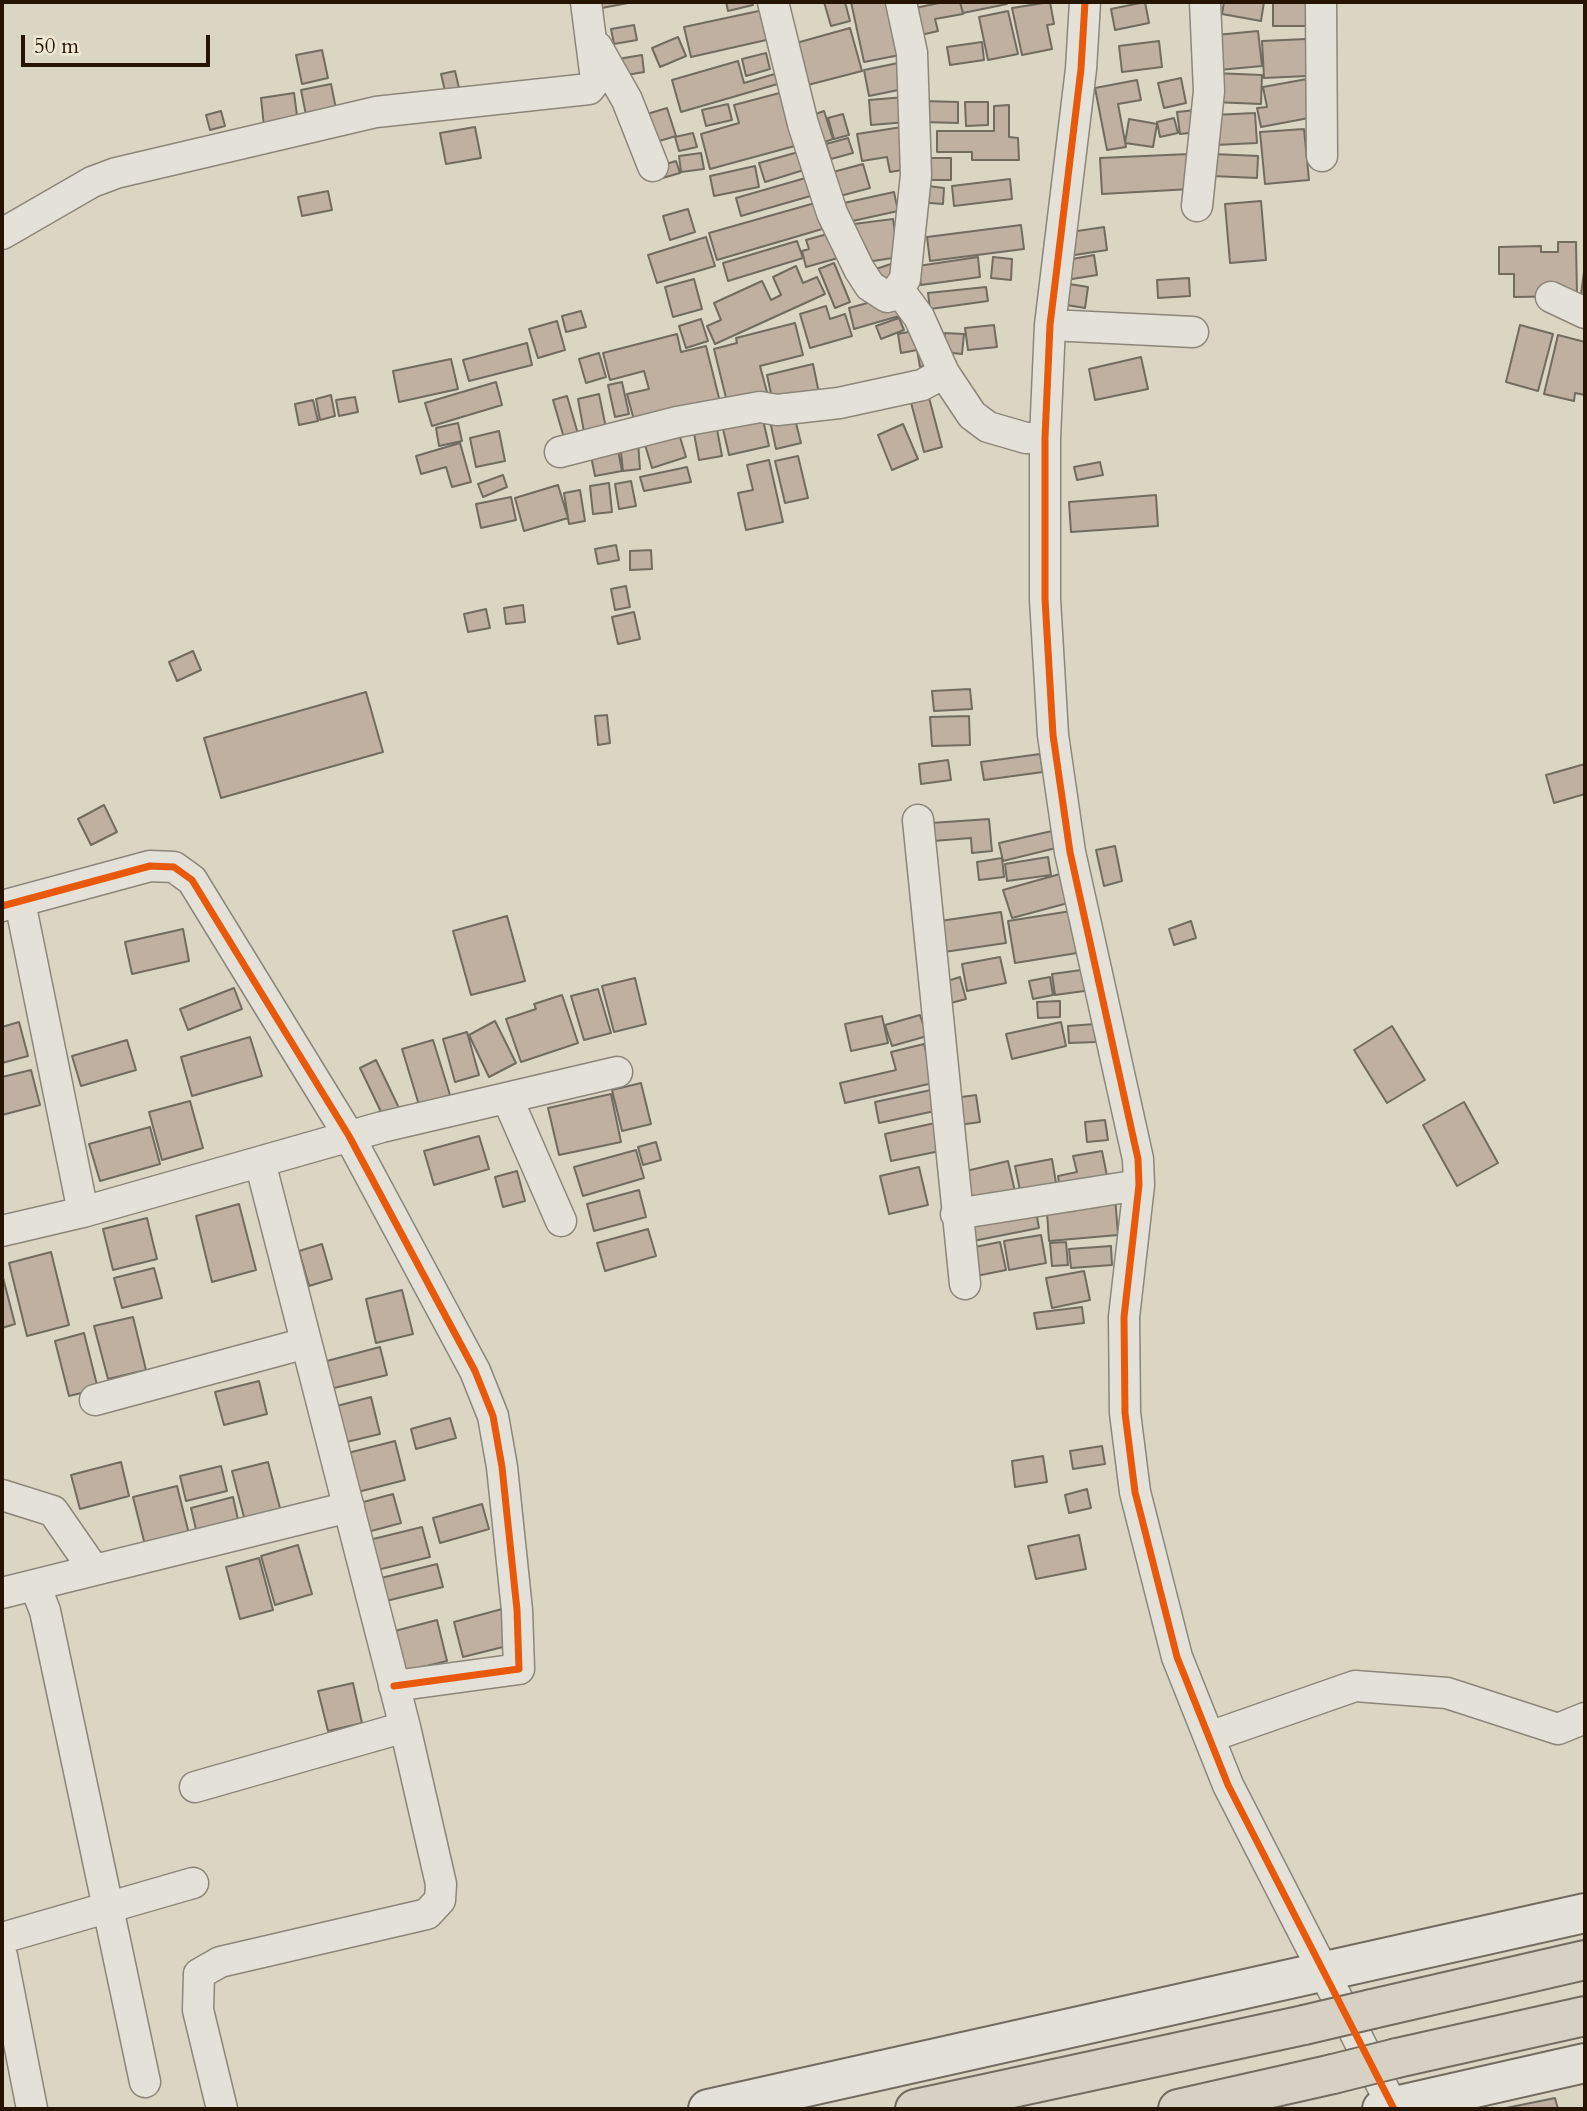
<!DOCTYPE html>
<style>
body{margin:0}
#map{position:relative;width:1587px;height:2111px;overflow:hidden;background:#dbd6c4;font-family:Cardo,serif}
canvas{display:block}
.frame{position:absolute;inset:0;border:4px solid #261402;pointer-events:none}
.scale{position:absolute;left:21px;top:35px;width:189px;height:32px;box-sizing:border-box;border:4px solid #261402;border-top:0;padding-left:9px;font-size:21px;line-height:24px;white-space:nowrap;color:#261402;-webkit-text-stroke:5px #eee8d2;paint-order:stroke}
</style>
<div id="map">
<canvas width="1587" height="2111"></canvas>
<div class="frame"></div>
<div class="scale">50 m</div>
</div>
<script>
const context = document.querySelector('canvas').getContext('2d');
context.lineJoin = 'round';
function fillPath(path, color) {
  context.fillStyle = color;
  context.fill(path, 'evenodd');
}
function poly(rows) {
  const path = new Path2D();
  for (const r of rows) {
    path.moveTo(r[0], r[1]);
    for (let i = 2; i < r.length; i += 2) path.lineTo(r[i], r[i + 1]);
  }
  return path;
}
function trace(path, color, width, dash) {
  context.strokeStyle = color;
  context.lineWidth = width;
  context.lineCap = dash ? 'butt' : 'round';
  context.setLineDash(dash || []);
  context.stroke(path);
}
const building = poly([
 [601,2,633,2,602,8,601,2],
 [726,2,752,2,753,5,728,11,726,2],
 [824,2,845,2,850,21,831,26,824,2],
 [851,2,887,2,905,54,864,62,851,2],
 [944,2,960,2,963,14,935,19,938,31,921,35,915,8,944,2],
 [960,2,1006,2,1007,4,963,13,960,2],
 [1050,2,1054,24,1047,25,1052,49,1022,55,1012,8,1050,2],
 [1145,2,1149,23,1115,30,1111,9,1145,2],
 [1224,2,1264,2,1261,21,1222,14,1224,2],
 [1273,2,1309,2,1309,26,1273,26,1273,2],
 [768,9,775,38,691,57,684,27,768,9],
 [1008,11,1018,54,988,60,979,17,1008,11],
 [634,25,637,40,614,44,611,29,634,25],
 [850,28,862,71,800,87,789,45,850,28],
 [1258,31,1262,66,1219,70,1216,35,1258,31],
 [678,37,686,56,660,67,652,48,678,37],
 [1306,39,1307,76,1264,78,1262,41,1306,39],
 [1159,41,1162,67,1122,72,1119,46,1159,41],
 [982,42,984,60,950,65,947,47,982,42],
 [322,50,328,78,302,84,296,55,322,50],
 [766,53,770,69,746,76,742,59,766,53],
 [642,55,644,72,621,76,618,59,642,55],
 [738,61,744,83,785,71,788,81,681,112,672,80,738,61],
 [903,62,908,88,869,96,864,70,903,62],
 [455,71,460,92,446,95,441,74,455,71],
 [1214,73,1262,75,1261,104,1213,102,1214,73],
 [1181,78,1186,103,1164,108,1158,83,1181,78],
 [1307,79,1314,117,1261,127,1257,108,1267,107,1263,87,1307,79],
 [1137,80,1141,100,1118,104,1126,147,1107,150,1095,88,1137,80],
 [331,84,337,114,307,120,301,90,331,84],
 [791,90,802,144,710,169,701,134,739,123,734,105,791,90],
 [294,93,298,123,264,127,261,98,294,93],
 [905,97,907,122,871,125,869,100,905,97],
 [923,101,958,102,958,123,922,122,923,101],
 [965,102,988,102,988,125,966,126,965,102],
 [728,104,732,120,706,126,702,110,728,104],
 [1009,105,1009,137,1018,138,1019,160,972,160,972,152,937,152,937,131,994,131,994,106,1009,105],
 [667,108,676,136,646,145,637,117,667,108],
 [1196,110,1198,132,1180,134,1177,112,1196,110],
 [221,111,225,126,210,130,206,115,221,111],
 [824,111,833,139,819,144,810,116,824,111],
 [1255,113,1257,143,1215,145,1214,115,1255,113],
 [843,114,849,135,834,139,828,118,843,114],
 [1174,118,1178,133,1160,137,1157,122,1174,118],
 [1129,119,1157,124,1153,147,1125,143,1129,119],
 [475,127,481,158,446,164,440,133,475,127],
 [902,127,908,169,890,172,887,157,862,161,857,134,902,127],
 [1304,129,1309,180,1265,184,1260,132,1304,129],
 [693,133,697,147,679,151,675,137,693,133],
 [848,138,853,153,831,159,826,144,848,138],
 [802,151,807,169,765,182,759,163,802,151],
 [701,153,704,169,681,172,679,156,701,153],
 [1189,154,1191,189,1102,194,1100,158,1189,154],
 [1213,154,1258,156,1257,178,1212,176,1213,154],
 [924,158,951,158,951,180,924,180,924,158],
 [676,161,680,173,659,179,656,167,676,161],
 [863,164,870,188,840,196,833,172,863,164],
 [755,166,759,187,714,196,710,176,755,166],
 [809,177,814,195,741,216,736,198,809,177],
 [1010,179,1012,199,954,206,952,186,1010,179],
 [920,185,944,188,943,204,918,202,920,185],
 [328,191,332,210,302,216,298,197,328,191],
 [894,192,898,211,848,222,844,203,894,192],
 [822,201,829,227,717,260,709,233,822,201],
 [1261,201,1266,260,1230,263,1225,204,1261,201],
 [688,209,695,232,670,240,663,216,688,209],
 [893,219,899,257,860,263,854,224,893,219],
 [1021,225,1024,249,930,261,927,237,1021,225],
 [1104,227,1107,250,1068,256,1064,233,1104,227],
 [831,233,838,258,806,267,802,251,809,249,806,240,831,233],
 [706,237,715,266,657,283,648,255,706,237],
 [797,241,803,258,728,281,723,263,797,241],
 [1558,242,1576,242,1577,296,1514,297,1514,274,1499,274,1499,247,1541,246,1541,252,1558,252,1558,242],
 [1094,255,1097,275,1066,280,1062,261,1094,255],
 [978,257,980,277,921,285,918,266,978,257],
 [993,257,1012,259,1011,280,991,278,993,257],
 [834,263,850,302,835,308,819,269,834,263],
 [894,263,898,276,877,283,873,270,894,263],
 [1585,264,1585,303,1580,302,1585,264],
 [796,266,803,283,817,277,825,294,715,344,707,326,721,320,714,303,762,281,771,300,781,295,773,277,796,266],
 [1189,278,1190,296,1158,298,1157,280,1189,278],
 [694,279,702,309,673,317,665,287,694,279],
 [1063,283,1088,287,1085,308,1060,304,1063,283],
 [986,287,988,301,930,309,928,293,986,287],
 [893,296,899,316,854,329,849,308,893,296],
 [826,306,830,319,845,314,852,336,810,348,800,314,826,306],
 [581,311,586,327,566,332,562,316,581,311],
 [899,318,904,330,881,339,876,326,899,318],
 [701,319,708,341,686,348,679,326,701,319],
 [557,321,565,350,538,358,529,329,557,321],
 [795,323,803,355,760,366,768,396,728,406,714,349,737,343,736,338,795,323],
 [994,325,997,347,968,350,965,328,994,325],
 [1520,325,1553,334,1538,391,1506,382,1520,325],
 [923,329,930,365,920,367,917,350,901,353,898,334,923,329],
 [945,333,964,334,962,354,943,352,945,333],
 [677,334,681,352,706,346,720,402,635,424,627,394,649,389,644,371,610,380,603,353,677,334],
 [1558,335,1585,342,1585,395,1575,393,1574,401,1544,394,1558,335],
 [527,343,532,365,469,381,463,360,527,343],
 [599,353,606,377,586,383,579,359,599,353],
 [1141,357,1148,389,1095,400,1089,369,1141,357],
 [451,359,458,389,399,402,393,371,451,359],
 [813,364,819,393,773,403,767,375,813,364],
 [496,382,502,405,432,426,425,403,496,382],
 [622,382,629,414,615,417,608,385,622,382],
 [927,390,942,447,924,452,909,395,927,390],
 [599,394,606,428,584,432,578,399,599,394],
 [331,395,335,416,320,420,316,399,331,395],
 [567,396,578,434,564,438,553,400,567,396],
 [355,397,358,412,339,416,336,400,355,397],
 [313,400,318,421,299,425,295,404,313,400],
 [761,411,769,446,729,455,721,420,761,411],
 [794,415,801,443,776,449,770,421,794,415],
 [458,423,462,441,439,446,436,428,458,423],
 [716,424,722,456,699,460,693,428,716,424],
 [903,424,918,459,892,470,878,435,903,424],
 [677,427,686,457,652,468,643,438,677,427],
 [499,431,505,461,476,467,470,438,499,431],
 [638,442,640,469,623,471,620,443,638,442],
 [460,443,471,482,452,487,446,467,421,474,416,456,460,443],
 [617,445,622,471,595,476,590,451,617,445],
 [798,456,808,498,785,503,775,461,798,456],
 [769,460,783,522,746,530,738,493,753,490,747,465,769,460],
 [1100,462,1103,475,1077,480,1074,467,1100,462],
 [687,467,691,482,644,491,640,477,687,467],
 [503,475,507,487,483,497,478,484,503,475],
 [631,481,636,506,619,509,615,484,631,481],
 [609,483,612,512,593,514,590,486,609,483],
 [558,485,568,518,524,531,515,498,558,485],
 [580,490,585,521,569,524,564,493,580,490],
 [1156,495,1158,526,1071,532,1069,502,1156,495],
 [511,497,516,520,481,528,476,504,511,497],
 [616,545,619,560,598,564,595,549,616,545],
 [651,550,652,569,630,570,630,551,651,550],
 [626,586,630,607,615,610,611,589,626,586],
 [523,605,525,622,506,624,504,608,523,605],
 [486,609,490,628,468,632,464,614,486,609],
 [634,612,640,639,618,644,612,617,634,612],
 [193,651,201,670,177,681,169,662,193,651],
 [970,689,972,709,934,711,932,691,970,689],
 [366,692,383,752,221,798,204,738,366,692],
 [607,715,610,743,598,745,595,716,607,715],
 [969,716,970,745,932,746,930,717,969,716],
 [1040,754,1043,772,984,780,981,762,1040,754],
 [948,760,951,780,921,784,919,764,948,760],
 [1585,764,1585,794,1554,803,1546,775,1585,764],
 [104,805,117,832,91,845,78,819,104,805],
 [989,819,992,851,972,853,971,838,933,841,931,823,989,819],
 [1052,831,1056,848,1003,861,999,843,1052,831],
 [1115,846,1122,881,1104,886,1096,850,1115,846],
 [1048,857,1051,875,1007,881,1005,864,1048,857],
 [1002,858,1004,877,979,880,977,862,1002,858],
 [1060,874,1068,903,1012,918,1003,890,1060,874],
 [1071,911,1077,953,1015,963,1008,921,1071,911],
 [1001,912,1006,943,944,952,940,921,1001,912],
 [507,916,525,981,471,995,453,931,507,916],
 [1191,921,1196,938,1174,945,1169,929,1191,921],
 [183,929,189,961,132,974,125,942,183,929],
 [1000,957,1006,983,967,991,962,964,1000,957],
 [1089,969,1092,990,1055,995,1052,974,1089,969],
 [960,977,966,999,947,1004,941,983,960,977],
 [1050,977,1053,995,1033,999,1029,981,1050,977],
 [635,978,646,1024,614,1032,602,986,635,978],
 [234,988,242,1009,188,1030,180,1009,234,988],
 [598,989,611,1033,584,1040,571,996,598,989],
 [562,995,578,1043,521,1062,506,1019,536,1009,534,1004,562,995],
 [1060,1001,1060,1017,1038,1018,1037,1002,1060,1001],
 [920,1015,927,1036,892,1046,885,1025,920,1015],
 [882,1016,888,1043,851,1051,845,1024,882,1016],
 [495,1021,516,1063,489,1077,469,1035,495,1021],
 [19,1022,28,1056,2,1063,2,1027,19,1022],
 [1061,1022,1066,1046,1012,1059,1006,1034,1061,1022],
 [1095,1024,1096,1042,1069,1043,1068,1026,1095,1024],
 [1392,1026,1425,1080,1387,1103,1354,1050,1392,1026],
 [467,1032,479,1075,455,1082,443,1039,467,1032],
 [250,1037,262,1076,192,1096,181,1057,250,1037],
 [127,1040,136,1070,81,1086,72,1056,127,1040],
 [433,1040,450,1095,419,1105,402,1049,433,1040],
 [924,1044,933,1083,845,1103,840,1083,896,1070,891,1052,924,1044],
 [376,1060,399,1108,383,1116,360,1068,376,1060],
 [31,1070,40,1105,2,1115,2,1077,31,1070],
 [641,1083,651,1124,622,1131,612,1090,641,1083],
 [931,1090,935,1111,879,1123,875,1102,931,1090],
 [611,1094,621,1142,559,1155,548,1108,611,1094],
 [976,1095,980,1122,952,1126,947,1099,976,1095],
 [190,1101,203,1148,162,1160,149,1112,190,1101],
 [1464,1102,1498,1163,1457,1186,1423,1125,1464,1102],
 [1105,1120,1108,1140,1087,1142,1085,1122,1105,1120],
 [935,1123,940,1151,891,1161,885,1134,935,1123],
 [150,1127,160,1164,100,1181,89,1144,150,1127],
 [479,1136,489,1169,434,1185,424,1151,479,1136],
 [656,1142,661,1160,643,1165,638,1147,656,1142],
 [636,1150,644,1178,583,1196,574,1167,636,1150],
 [1102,1151,1108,1181,1060,1191,1058,1176,1077,1172,1073,1156,1102,1151],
 [1052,1159,1056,1183,1020,1190,1015,1166,1052,1159],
 [1008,1161,1016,1196,970,1206,962,1172,1008,1161],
 [919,1167,928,1205,889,1214,880,1176,919,1167],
 [517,1171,525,1201,503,1207,495,1177,517,1171],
 [639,1190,646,1217,594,1231,587,1204,639,1190],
 [1115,1196,1118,1235,1049,1241,1047,1213,1075,1211,1073,1199,1115,1196],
 [239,1204,256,1270,212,1282,196,1216,239,1204],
 [1035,1206,1039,1228,963,1243,959,1222,1035,1206],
 [147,1218,157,1259,113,1270,103,1229,147,1218],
 [648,1229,656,1256,605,1271,597,1243,648,1229],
 [1041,1235,1046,1263,1009,1270,1004,1241,1041,1235],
 [1000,1242,1006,1270,971,1277,965,1249,1000,1242],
 [1066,1242,1068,1265,1052,1266,1050,1243,1066,1242],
 [322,1244,332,1279,309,1286,299,1251,322,1244],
 [1111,1246,1112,1265,1071,1268,1069,1249,1111,1246],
 [51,1252,69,1325,27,1336,9,1263,51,1252],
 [154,1268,162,1298,122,1308,114,1278,154,1268],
 [1084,1271,1090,1300,1052,1308,1046,1278,1084,1271],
 [2,1274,15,1324,2,1328,2,1274],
 [402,1290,413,1334,376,1343,366,1299,402,1290],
 [1082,1307,1084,1323,1037,1329,1034,1313,1082,1307],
 [133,1317,146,1370,108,1379,94,1326,133,1317],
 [84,1333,98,1389,69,1396,55,1341,84,1333],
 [380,1347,387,1375,330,1389,323,1362,380,1347],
 [259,1381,267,1414,224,1425,215,1392,259,1381],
 [371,1397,380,1434,338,1444,329,1408,371,1397],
 [450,1418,456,1438,416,1449,411,1429,450,1418],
 [395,1441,405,1480,350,1494,340,1455,395,1441],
 [1102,1446,1105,1464,1073,1469,1070,1451,1102,1446],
 [1043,1456,1047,1482,1015,1487,1012,1461,1043,1456],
 [121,1462,129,1496,80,1509,71,1475,121,1462],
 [268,1462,281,1512,245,1521,232,1471,268,1462],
 [221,1466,227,1491,186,1501,180,1476,221,1466],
 [177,1486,190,1538,146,1549,133,1497,177,1486],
 [1087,1489,1091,1508,1069,1513,1065,1495,1087,1489],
 [393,1494,401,1523,360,1534,352,1505,393,1494],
 [233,1497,239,1524,197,1534,191,1508,233,1497],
 [482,1504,489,1529,440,1543,433,1518,482,1504],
 [422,1527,430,1557,373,1571,365,1541,422,1527],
 [1079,1535,1086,1569,1036,1579,1028,1546,1079,1535],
 [298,1545,312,1594,275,1605,261,1556,298,1545],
 [259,1558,273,1610,240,1619,226,1567,259,1558],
 [437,1564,443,1587,378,1603,373,1580,437,1564],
 [502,1609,511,1645,463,1657,454,1622,502,1609],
 [437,1620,447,1661,398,1673,387,1633,437,1620],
 [353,1683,362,1723,328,1731,318,1691,353,1683],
 [1555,2098,1558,2109,1501,2109,1555,2098]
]);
fillPath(building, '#c0b0a2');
trace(building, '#716b60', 2);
const street = poly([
 [773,2,803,124,832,213,859,269,870,286,887,297,894,295,905,279,916,175,912,53,901,2],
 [1085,2,1081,69,1050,325,1045,438,1045,599,1053,735,1070,852,1138,1159,1139,1185,1124,1317,1125,1413,1135,1492,1177,1657,1228,1785,1394,2109],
 [1321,2,1322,156],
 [597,47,627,100,653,166],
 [1197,206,1209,91,1205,2],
 [2,234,92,182,116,173,376,112,589,89,596,80,586,2],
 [899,290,919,317,944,373,972,415,988,427,1026,438,1045,438],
 [1551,297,1585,313],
 [1050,325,1193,332],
 [560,452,677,422,760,407,777,410,839,403,922,385,944,373],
 [918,820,965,1284],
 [20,902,83,1212],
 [2,906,150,866,174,867,192,880,349,1136,475,1371,493,1416,502,1467,517,1610,519,1669,394,1686],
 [508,1100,561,1221],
 [956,1214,1139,1185],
 [2,1231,83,1212,382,1127,617,1072],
 [95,1400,306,1343],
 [2,1495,53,1511,94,1570],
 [35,1585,45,1611,145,2082],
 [2,1593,349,1507],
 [1209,1737,1355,1686,1447,1693,1558,1729,1585,1718],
 [195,1787,405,1727],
 [2,1938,193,1883],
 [2,1956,32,2109],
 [222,2109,198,2010,199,1974,220,1962,427,1914,440,1900,441,1884,405,1727,260,1162]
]);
const secondary = poly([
 [708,2109,1585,1913],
 [1382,2109,1585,2063]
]);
const highway = poly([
 [1372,2009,1585,1960],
 [1397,2058,1585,2016],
 [915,2109,1304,2025],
 [1178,2109,1333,2074]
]);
trace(street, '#8b8679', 33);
trace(secondary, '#716b60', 42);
trace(highway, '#716b60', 42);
trace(street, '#e4e1d8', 30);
trace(secondary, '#e4e1d8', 38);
trace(highway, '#d7d1c3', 38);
const highwayBridge = poly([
 [1304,2025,1372,2009],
 [1333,2074,1397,2058]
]);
trace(highwayBridge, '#716b60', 42, []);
trace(highwayBridge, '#d7d1c3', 38);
trace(poly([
 [1085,2,1081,69,1050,325,1045,438,1045,599,1053,735,1070,852,1138,1159,1139,1185,1124,1317,1125,1413,1135,1492,1177,1657,1228,1785,1394,2109],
 [2,906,150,866,174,867,192,880,349,1136,475,1371,493,1416,502,1467,517,1610,519,1669,394,1686]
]), '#e8590c', 7);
</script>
